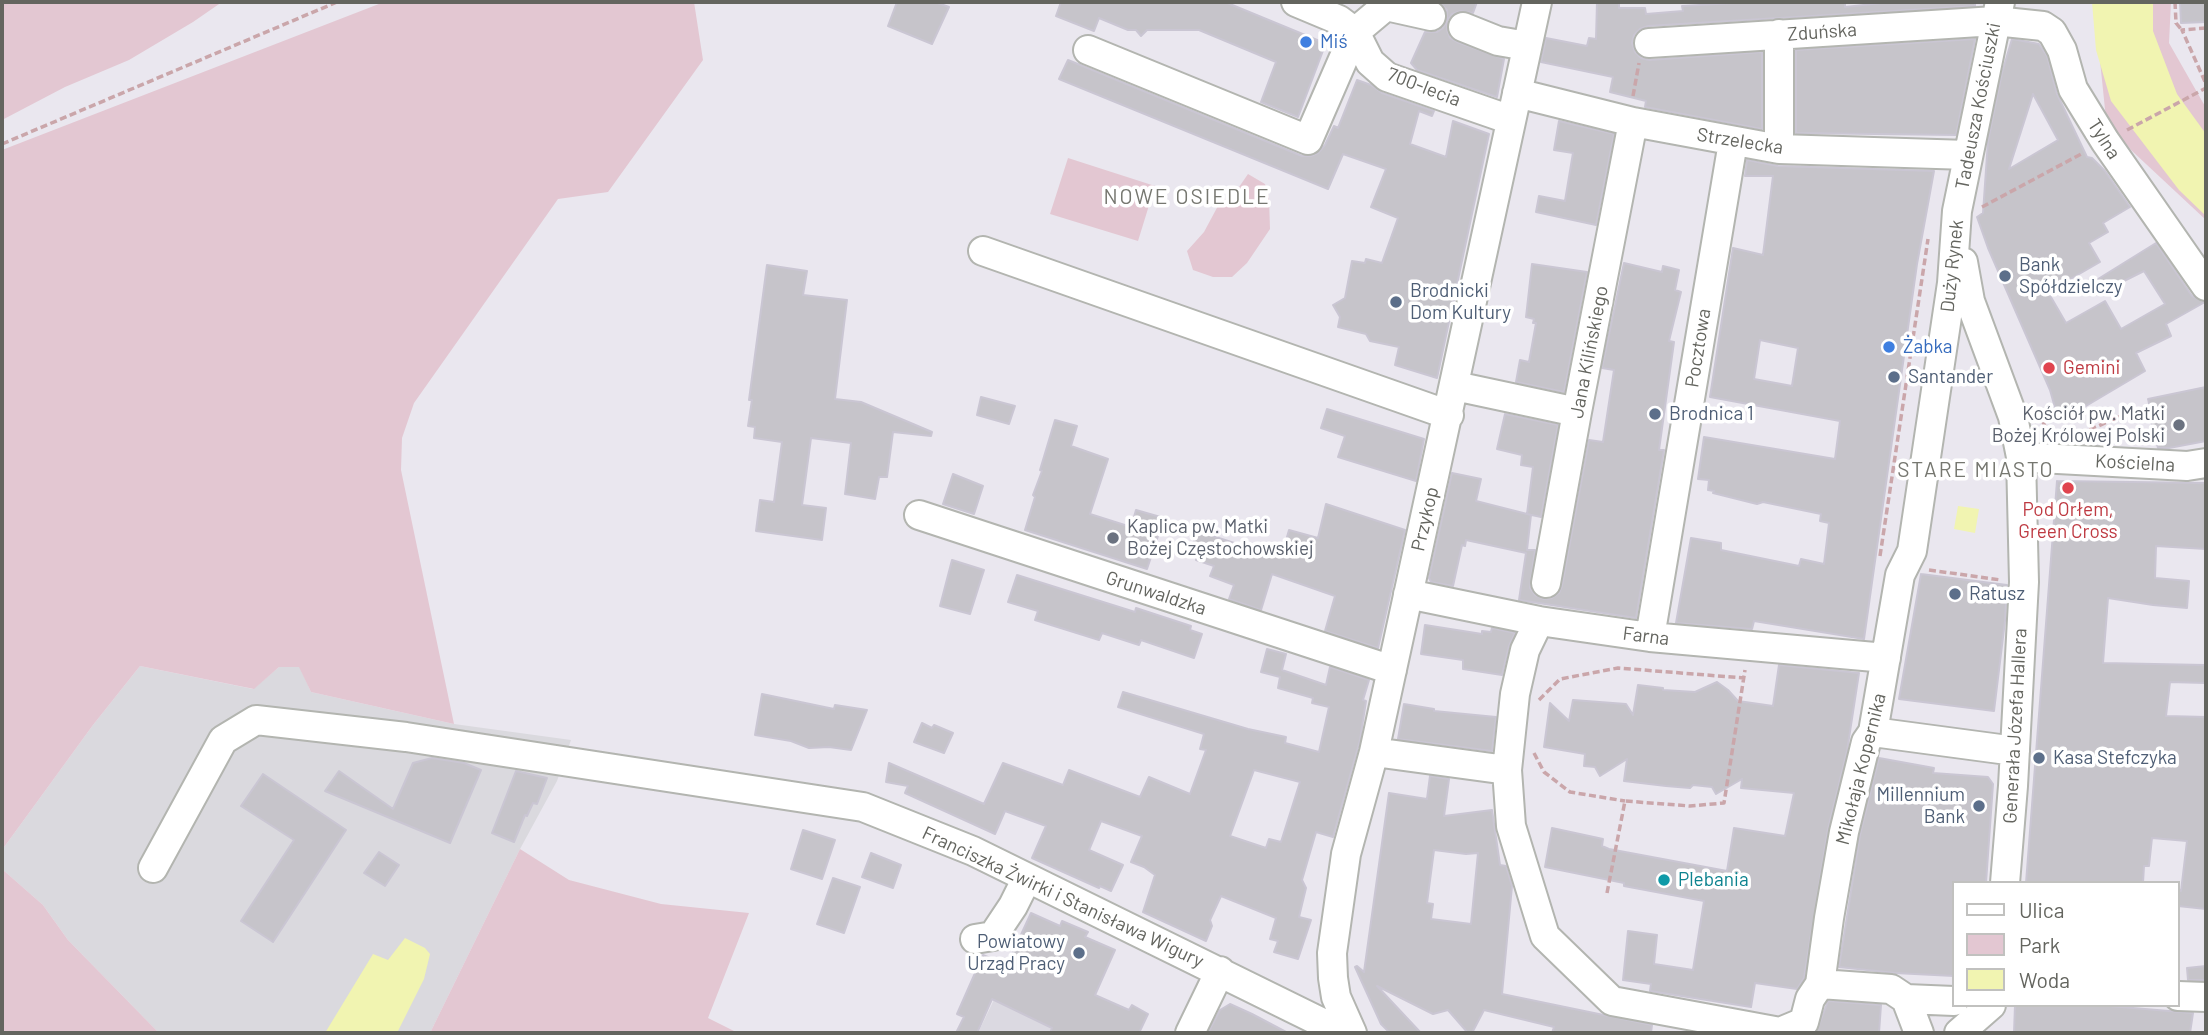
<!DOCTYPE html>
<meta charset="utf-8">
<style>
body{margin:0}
#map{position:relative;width:2208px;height:1035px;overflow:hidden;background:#eae7ef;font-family:Barlow,sans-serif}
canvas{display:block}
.frame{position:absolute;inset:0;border:4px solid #64655f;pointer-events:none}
.legend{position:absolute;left:1952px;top:881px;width:228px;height:126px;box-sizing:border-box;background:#fff;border:2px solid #c1c1bf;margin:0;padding:9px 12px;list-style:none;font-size:21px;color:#64655f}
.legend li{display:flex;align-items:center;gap:14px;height:35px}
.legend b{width:35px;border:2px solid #c1c1bf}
</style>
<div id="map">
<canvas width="2208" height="1035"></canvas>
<div class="frame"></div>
<ul class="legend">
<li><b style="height:9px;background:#fff"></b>Ulica</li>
<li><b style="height:19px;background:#e3c7d2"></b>Park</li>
<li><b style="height:19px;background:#f1f4b1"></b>Woda</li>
</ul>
</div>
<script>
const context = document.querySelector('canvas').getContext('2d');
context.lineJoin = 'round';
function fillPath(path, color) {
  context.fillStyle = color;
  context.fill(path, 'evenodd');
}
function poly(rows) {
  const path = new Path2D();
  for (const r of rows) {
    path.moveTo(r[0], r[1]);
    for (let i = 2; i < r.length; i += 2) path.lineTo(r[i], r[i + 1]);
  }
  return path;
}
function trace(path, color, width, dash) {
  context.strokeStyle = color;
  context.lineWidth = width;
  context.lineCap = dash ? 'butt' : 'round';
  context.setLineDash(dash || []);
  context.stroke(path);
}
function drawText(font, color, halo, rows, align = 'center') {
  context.font = font + ' Barlow,sans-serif';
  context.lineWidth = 7;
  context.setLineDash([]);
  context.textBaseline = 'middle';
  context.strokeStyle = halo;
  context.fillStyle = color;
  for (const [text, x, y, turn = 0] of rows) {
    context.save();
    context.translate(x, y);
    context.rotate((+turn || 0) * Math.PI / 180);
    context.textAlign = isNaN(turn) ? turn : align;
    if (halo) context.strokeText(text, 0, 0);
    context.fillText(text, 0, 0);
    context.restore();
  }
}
fillPath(poly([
 [140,666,253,689,279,667,300,667,311,692,454,724,571,740,557,781,520,849,430,1033,159,1033,68,940,43,905,2,869,2,850,93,725]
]), '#dad9de');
fillPath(poly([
 [1001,985,1108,1033,978,1033]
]), '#dbd9e1');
fillPath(poly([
 [2,2,222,2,193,22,129,60,65,87,2,120],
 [384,2,694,2,703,60,608,192,558,199,414,403,402,438,401,470,454,724,311,692,299,667,279,667,254,689,140,666,93,725,2,850,2,150],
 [2094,2,2171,2,2169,43,2206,108,2206,220,2131,150,2106,119],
 [1068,158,1155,186,1138,241,1050,214],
 [1248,174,1265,184,1269,198,1270,229,1247,263,1232,277,1213,277,1193,270,1187,251,1204,232,1219,204,1237,190],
 [520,849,569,880,661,904,749,913,708,1018,738,1033,430,1033],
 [2,869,43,905,68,940,159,1033,2,1033]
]), '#e3c7d2');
fillPath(poly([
 [2092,2,2153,2,2153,31,2177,94,2206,134,2206,216,2179,190,2111,101,2096,50],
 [1958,506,1979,509,1975,533,1954,529],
 [405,938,425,948,430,954,424,979,397,1033,325,1033,373,954,388,960]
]), '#f1f4b1');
const building = poly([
 [897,2,935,2,949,7,932,44,888,26,897,2],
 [1061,2,1225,2,1322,42,1324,48,1298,117,1261,102,1276,62,1199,30,1147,30,1141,36,1136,30,1128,30,1099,18,1094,31,1056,16,1061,2],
 [1439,2,1477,2,1473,13,1461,11,1452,14,1447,21,1447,30,1450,38,1457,42,1504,59,1497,97,1417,70,1411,63,1425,32,1437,32,1443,28,1447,20,1447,10,1439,2],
 [1597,2,1619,2,1619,8,1645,8,1646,14,1683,11,1682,6,1752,2,1845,2,1845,7,1891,2,1975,2,1975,6,1648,26,1640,29,1634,35,1632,43,1635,52,1641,58,1649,60,1762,52,1762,129,1645,107,1646,101,1610,92,1613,77,1541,62,1546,38,1587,46,1589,38,1596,39,1597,2],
 [2180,2,2206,2,2206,22,2181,23,2180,2],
 [1975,39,1956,135,1796,133,1796,50,1975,39],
 [2012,39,2039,44,2047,56,2057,94,2087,157,2092,158,2105,171,2130,207,2103,223,2108,232,2089,243,2100,262,2048,292,2066,323,2105,301,2121,329,2165,304,2144,271,2096,295,2090,284,2156,243,2192,296,2205,302,2166,324,2171,336,2136,353,2145,371,2059,422,2050,390,1988,248,1977,217,1983,213,1988,141,2002,73,2012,39],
 [2033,94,2058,140,2009,169,2033,94],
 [1068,60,1302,156,1311,156,1318,153,1325,145,1334,126,1338,128,1357,80,1371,85,1382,93,1434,111,1432,116,1419,111,1410,144,1446,157,1453,121,1489,134,1437,378,1395,365,1399,347,1370,341,1366,334,1338,327,1340,317,1333,305,1345,298,1352,261,1365,263,1366,259,1382,263,1398,218,1371,207,1386,169,1343,154,1328,189,1059,79,1068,60],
 [1559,121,1614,134,1596,225,1536,212,1539,196,1565,201,1573,153,1554,150,1559,121],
 [1747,160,1778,166,1934,171,1917,264,1864,639,1754,621,1752,629,1676,623,1691,538,1721,543,1721,550,1799,566,1801,559,1824,564,1829,523,1820,521,1821,514,1763,502,1757,504,1713,493,1714,491,1708,490,1709,480,1698,479,1704,437,1835,459,1840,421,1710,397,1733,248,1763,255,1773,176,1745,176,1747,160],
 [1760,340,1798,348,1792,386,1754,379,1760,340],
 [1624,263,1662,272,1663,266,1679,270,1675,290,1681,292,1669,341,1674,342,1659,450,1664,450,1636,618,1519,600,1526,553,1466,540,1465,546,1462,545,1453,586,1431,582,1429,578,1452,473,1481,479,1476,501,1531,515,1527,550,1535,550,1530,588,1535,595,1544,599,1552,598,1559,593,1562,586,1589,440,1603,442,1614,370,1602,368,1624,263],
 [1532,264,1587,272,1564,392,1516,382,1520,360,1529,362,1536,323,1533,323,1534,319,1526,317,1532,264],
 [767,265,807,271,803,295,847,300,835,399,861,402,932,432,931,436,893,432,887,477,879,477,875,499,845,494,851,443,811,438,802,505,826,508,822,540,756,531,760,500,774,502,782,442,754,438,755,427,748,426,752,400,749,400,767,265],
 [2206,387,2206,441,2169,448,2158,448,2149,413,2151,412,2148,399,2206,387],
 [981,397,1015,406,1009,424,977,415,981,397],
 [1327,409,1424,439,1416,481,1338,457,1345,436,1321,428,1327,409],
 [1505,414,1558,425,1541,517,1527,514,1533,467,1521,465,1522,455,1497,449,1505,414],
 [1055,420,1077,426,1071,446,1108,459,1090,514,1131,527,1136,510,1164,518,1147,569,1025,530,1035,497,1033,495,1042,471,1040,470,1055,420],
 [953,474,983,486,974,514,943,504,953,474],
 [2057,481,2206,483,2206,549,2156,546,2155,578,2189,581,2187,608,2153,605,2108,598,2103,663,2205,665,2205,683,2170,682,2166,716,2206,717,2206,909,2178,906,2178,890,2181,891,2187,841,2152,838,2149,866,2144,866,2143,883,2026,883,2057,481],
 [1326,504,1405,530,1378,648,1325,631,1335,596,1272,574,1261,610,1229,599,1234,585,1210,576,1214,566,1196,560,1197,555,1190,553,1197,531,1281,558,1289,530,1318,538,1326,504],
 [952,560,984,570,970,614,940,606,952,560],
 [1921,574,2007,585,2005,621,1994,711,1899,699,1921,574],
 [1017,575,1135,612,1136,608,1191,626,1190,630,1202,634,1194,658,1141,640,1139,645,1102,633,1099,640,1035,620,1038,611,1008,602,1017,575],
 [1425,625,1482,634,1482,631,1491,632,1492,628,1515,633,1509,646,1502,675,1463,669,1463,660,1421,654,1425,625],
 [1267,649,1286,654,1282,670,1326,685,1330,667,1369,680,1363,700,1366,701,1360,740,1333,837,1316,832,1302,880,1306,888,1299,917,1311,920,1298,959,1274,952,1278,941,1270,939,1276,918,1221,896,1210,920,1212,926,1206,941,1143,912,1155,875,1144,867,1131,862,1142,836,1101,821,1089,850,1123,865,1111,891,1100,886,1099,888,1032,858,1046,826,1005,811,995,834,905,793,908,786,886,782,889,763,984,804,1003,763,1063,785,1069,770,1140,797,1149,777,1190,794,1206,750,1200,749,1204,734,1118,707,1123,692,1248,729,1286,737,1285,743,1319,752,1329,707,1312,703,1313,698,1278,688,1280,677,1261,672,1267,649],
 [1254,770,1300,782,1281,842,1269,839,1266,848,1230,836,1254,770],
 [1779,665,1859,673,1847,751,1828,829,1804,978,1797,989,1755,983,1751,1007,1650,991,1651,984,1623,980,1628,931,1657,935,1654,964,1693,970,1704,901,1624,886,1624,883,1545,867,1552,828,1603,839,1602,846,1609,849,1727,871,1734,828,1785,836,1794,793,1741,788,1742,779,1716,794,1712,787,1693,785,1690,788,1666,786,1624,781,1627,759,1600,776,1595,767,1584,766,1585,754,1544,747,1550,703,1569,721,1573,700,1626,704,1633,715,1638,685,1663,688,1663,690,1695,692,1717,682,1728,690,1738,701,1773,706,1779,665],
 [762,694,834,709,835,705,867,710,851,750,829,747,809,748,791,741,755,735,762,694],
 [1404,704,1434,709,1434,711,1496,717,1492,751,1398,739,1404,704],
 [922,723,932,728,934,725,953,733,944,753,914,742,922,723],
 [432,758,464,763,481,770,450,843,325,791,339,771,393,809,413,763,432,758],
 [1879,758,1934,768,1933,773,1988,777,1993,784,1986,883,1954,883,1954,976,1895,973,1839,967,1860,835,1879,758],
 [516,771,547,778,537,804,533,803,527,816,525,815,514,842,492,833,516,771],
 [263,774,346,830,273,942,241,921,294,840,241,806,263,774],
 [1430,776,1449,779,1444,816,1492,810,1500,865,1506,866,1512,886,1502,994,1652,1025,1651,1033,1552,1033,1554,1027,1484,1010,1472,1033,1468,1033,1448,1010,1433,1014,1377,986,1421,1033,1390,1033,1381,1024,1355,967,1357,966,1364,972,1389,793,1427,799,1430,776],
 [1434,850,1466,854,1478,853,1471,924,1431,919,1433,904,1427,903,1434,850],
 [803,830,835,840,822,879,791,869,803,830],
 [379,852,399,865,385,886,364,873,379,852],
 [871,853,901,865,893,888,862,877,871,853],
 [833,878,860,887,844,933,817,924,833,878],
 [1031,913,1060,926,1062,921,1088,932,1085,937,1115,950,1095,995,1129,1010,1132,1005,1148,1014,1139,1033,1050,1033,1052,1028,992,999,977,1033,956,1033,964,1017,957,1014,983,955,1007,965,1031,913],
 [2206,966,2206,980,2188,980,2187,968,2206,966],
 [1828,1001,1881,1005,1879,1033,1816,1033,1828,1001],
 [1230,1004,1252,1014,1288,1033,1208,1033,1220,1010,1230,1004],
 [2015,1005,2097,1005,2193,1013,2190,1033,2014,1033,2015,1005]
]);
fillPath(building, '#c6c4ca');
trace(building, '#cac6d3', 2);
const minor = poly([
 [1296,2,1339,20,1355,32,1370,62,1387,77,1511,120],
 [1463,27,1498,41,1527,46],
 [1779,34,1779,149],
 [1649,43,1995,21,2043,26,2052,32,2062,50,2073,89,2105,141,2206,286],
 [1088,50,1308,140,1355,32,1386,6,1431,16],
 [1517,93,1633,122,1779,149,1968,155],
 [983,251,1449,415],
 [1963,262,1970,301,2013,417,2021,457,2024,582,2013,786,2005,883],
 [1455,386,1577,412],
 [2021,457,2187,466,2206,463],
 [919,515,1392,670],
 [1546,583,1577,412,1633,122],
 [1408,594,1539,621,1650,637,1886,658],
 [1539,621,1525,650,1515,694,1507,770,1511,826,1545,936,1612,1001,1780,1032,1804,1022,1810,999,1820,984,1829,918,1844,832,1866,742,1873,732,1900,575,1912,551,1952,283,1957,211,2000,2],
 [1650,637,1733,142],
 [1873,732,2015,751],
 [1374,752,1507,770],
 [153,868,223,740,256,720,406,737,863,807,973,851,1343,1033],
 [975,939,993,936,1013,906,1027,878],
 [1820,984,1891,989,1906,999,1954,1001],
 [2178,996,2206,997],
 [1906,999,1919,1033],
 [1190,1033,1220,971],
 [1352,1033,1336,997,1333,978,1332,953,1346,854,1374,752,1537,2],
 [1959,1033,1991,1005]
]);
trace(minor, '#b3b5b0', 32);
trace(poly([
 [2175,2,2176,23,2181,29],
 [2206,28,2182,30,2206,84],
 [1633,96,1639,63],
 [2127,130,2206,88],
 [2,144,337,2],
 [1982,207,2083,153],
 [2039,412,2048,434],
 [2080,434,2130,412],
 [1880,556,1928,239],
 [1929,570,2001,580],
 [1539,700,1560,679,1618,668,1744,678],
 [1534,753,1544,772,1570,792,1625,801],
 [1607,893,1625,801,1690,806,1724,803,1745,670]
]), '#caa6aa', 3.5, [7, 3.5]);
trace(minor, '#fff', 28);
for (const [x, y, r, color] of [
 [1306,42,7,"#3f7fe0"],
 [2005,276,7,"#5c6f8a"],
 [1396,302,7,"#5c6f8a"],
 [1889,347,7,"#3f7fe0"],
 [2049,368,7,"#e0444e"],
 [1894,377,7,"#5c6f8a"],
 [1655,414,7,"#5c6f8a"],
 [2179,425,7,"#6b7280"],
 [2068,488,7,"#e0444e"],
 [1113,538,7,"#6b7280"],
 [1955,594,7,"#5c6f8a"],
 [2039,758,7,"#5c6f8a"],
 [1979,806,7,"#5c6f8a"],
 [1664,880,7,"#0f9aa8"],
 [1079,953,7,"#5c6f8a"]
]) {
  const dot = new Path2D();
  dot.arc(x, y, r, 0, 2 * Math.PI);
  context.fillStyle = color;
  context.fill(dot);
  trace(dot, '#fff', 2.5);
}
drawText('19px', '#64655f', '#fff', [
 ["Zduńska",1822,32,-4],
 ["700-lecia",1424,87,21],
 ["Tadeusza Kościuszki",1978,106,-79],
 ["Tylna",2104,139,57],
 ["Strzelecka",1740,141,9],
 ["Duży Rynek",1952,266,-84],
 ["Pocztowa",1698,348,-81],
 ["Jana Kilińskiego",1589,352,-79],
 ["Kościelna",2135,463,3],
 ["Przykop",1425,519,-77],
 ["Grunwaldzka",1156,593,18],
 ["Farna",1646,636,7],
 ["Generała Józefa Hallera",2015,726,-87],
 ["Mikołaja Kopernika",1861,769,-76],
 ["Franciszka Żwirki i Stanisława Wigury",1063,897,25]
]);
drawText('19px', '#366cbe', '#fff', [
 ["Miś",1320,42],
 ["Żabka",1903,347]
], 'left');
drawText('19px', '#4e5e75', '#fff', [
 ["Bank",2019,265],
 ["Spółdzielczy",2019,287],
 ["Brodnicki",1410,291],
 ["Dom Kultury",1410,313],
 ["Santander",1908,377],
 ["Brodnica 1",1669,414],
 ["Ratusz",1969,594],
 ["Kasa Stefczyka",2053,758],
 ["Millennium",1965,795,"right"],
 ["Bank",1965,817,"right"],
 ["Powiatowy",1065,942,"right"],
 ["Urząd Pracy",1065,964,"right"]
], 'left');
drawText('19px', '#be3a42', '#fff', [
 ["Gemini",2063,368],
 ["Pod Orłem,",2068,510,"center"],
 ["Green Cross",2068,532,"center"]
], 'left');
drawText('19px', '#5b616d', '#fff', [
 ["Kościół pw. Matki",2165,414],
 ["Bożej Królowej Polski",2165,436],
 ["Kaplica pw. Matki",1127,527,"left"],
 ["Bożej Częstochowskiej",1127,549,"left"]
], 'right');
drawText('19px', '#0d838f', '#fff', [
 ["Plebania",1678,880]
], 'left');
context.letterSpacing = '2px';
drawText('21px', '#767770', '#fff', [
 ["NOWE OSIEDLE",1187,197],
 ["STARE MIASTO",1976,470]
]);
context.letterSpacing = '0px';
</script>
